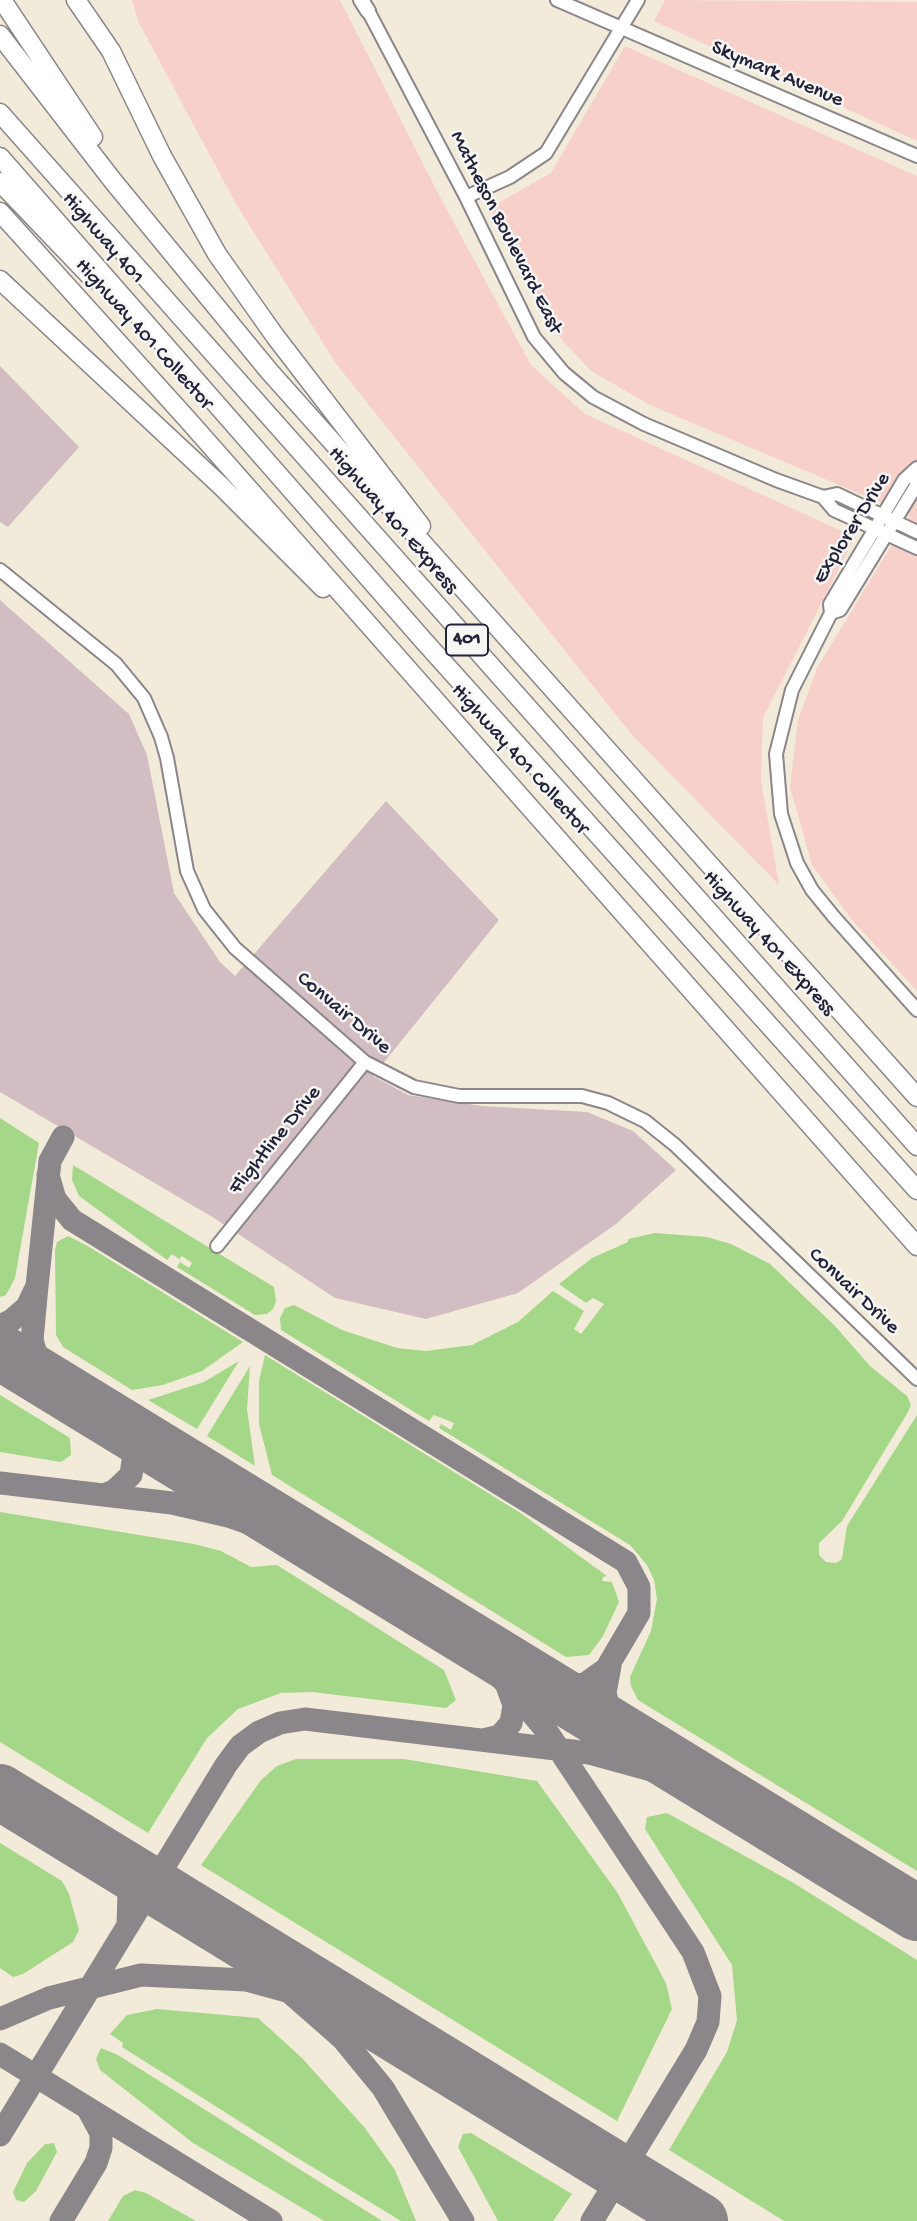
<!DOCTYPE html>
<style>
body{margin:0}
canvas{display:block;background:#f3ebd9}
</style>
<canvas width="917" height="2221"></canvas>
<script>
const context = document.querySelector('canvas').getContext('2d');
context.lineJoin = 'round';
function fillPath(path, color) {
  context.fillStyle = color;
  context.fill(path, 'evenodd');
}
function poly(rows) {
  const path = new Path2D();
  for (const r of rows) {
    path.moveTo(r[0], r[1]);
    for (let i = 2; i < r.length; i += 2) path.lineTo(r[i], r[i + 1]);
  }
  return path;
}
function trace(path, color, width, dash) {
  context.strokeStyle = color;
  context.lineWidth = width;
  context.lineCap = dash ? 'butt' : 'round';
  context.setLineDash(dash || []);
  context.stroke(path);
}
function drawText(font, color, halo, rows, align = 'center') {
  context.font = font + ' "Gochi Hand",sans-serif';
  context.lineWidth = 5;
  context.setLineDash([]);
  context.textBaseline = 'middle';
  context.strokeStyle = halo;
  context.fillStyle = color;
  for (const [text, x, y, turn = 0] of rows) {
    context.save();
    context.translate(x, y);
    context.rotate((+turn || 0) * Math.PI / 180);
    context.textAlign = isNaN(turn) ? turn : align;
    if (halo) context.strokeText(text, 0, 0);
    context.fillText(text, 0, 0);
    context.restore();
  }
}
fillPath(poly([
 [132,0,340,0,440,197,531,365,585,414,855,537,763,718,761,780,779,885,633,736,337,365,236,204,138,21],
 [665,0,917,2,917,141,654,21],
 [625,46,917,176,917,991,852,920,812,865,790,787,798,720,817,668,910,515,650,405,591,371,549,326,489,208,551,173]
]), '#f7d0ca');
fillPath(poly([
 [0,366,79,447,8,527,0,522],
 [0,600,129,714,147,755,174,893,220,962,235,976,386,801,499,920,373,1076,408,1095,482,1106,587,1112,633,1131,676,1170,616,1224,518,1293,426,1319,335,1298,214,1218,0,1092]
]), '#d2bec2');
fillPath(poly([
 [0,1118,39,1143,15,1278,6,1295,0,1297],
 [73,1165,274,1287,276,1301,273,1309,267,1314,255,1315,177,1267,180,1262,189,1268,192,1263,182,1256,179,1259,172,1254,167,1260,79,1196,72,1180],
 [655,1233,707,1237,731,1244,770,1264,835,1326,870,1366,907,1396,911,1405,908,1412,842,1521,819,1543,819,1555,826,1562,836,1563,842,1559,847,1526,917,1415,917,1871,638,1700,631,1686,630,1677,651,1631,657,1599,654,1580,647,1565,630,1545,439,1428,441,1424,451,1430,454,1423,434,1415,429,1421,281,1330,280,1318,285,1308,294,1305,342,1330,397,1348,426,1351,472,1345,518,1322,553,1291,584,1311,574,1329,581,1334,604,1304,593,1298,586,1303,559,1284,592,1258,628,1242,628,1239],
 [68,1236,86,1245,243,1342,202,1371,163,1385,132,1390,63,1347,56,1335,55,1250,57,1242],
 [265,1355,522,1514,607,1576,603,1577,602,1581,612,1582,619,1602,603,1636,589,1655,566,1657,272,1475,259,1424,259,1381],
 [239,1361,197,1429,148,1400,204,1382],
 [250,1366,247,1409,255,1466,207,1436],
 [0,1395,70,1438,71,1455,61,1462,0,1452],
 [0,1512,194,1544,221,1551,251,1567,277,1565,444,1670,456,1700,446,1708,312,1692,281,1693,238,1709,207,1738,148,1833,0,1742],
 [296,1759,404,1759,537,1781,617,1892,666,1983,672,2009,617,2121,201,1865,261,1780,277,1766],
 [667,1813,792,1882,917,1960,917,2221,784,2221,669,2150,727,2052,737,2020,732,1965,645,1829,647,1817],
 [0,1843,62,1881,69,1894,79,1930,73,1942,23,1974,13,1977,0,1968],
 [157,2009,258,2018,302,2058,365,2128,395,2170,416,2221,401,2221,291,2154,122,2047,123,2043,110,2034,127,2015],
 [101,2048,118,2055,382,2221,324,2221,193,2143,100,2070,96,2059],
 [471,2133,572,2194,553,2221,498,2221,458,2147,463,2134],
 [54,2143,57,2152,36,2191,24,2202,16,2200,13,2192,27,2163,45,2144],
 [135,2190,146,2193,196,2221,108,2221,123,2196]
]), '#a4d787');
trace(poly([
 [48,1175,55,1199,72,1220,626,1562,639,1587,639,1613,575,1722],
 [37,1286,50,1161,63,1137],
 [0,1326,12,1320,27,1307,37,1286,32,1340,40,1368,56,1384,121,1424],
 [0,1483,172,1503,228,1516,320,1548],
 [103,1495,114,1491,131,1475,134,1454,120,1425],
 [443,1624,507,1684,546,1730,693,1952,710,1996,708,2022,696,2050,592,2221],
 [475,1641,539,1680,558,1687,585,1684,610,1666,605,1693,610,1713,618,1726,691,1774],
 [483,1740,500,1736,511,1723,514,1705,507,1686],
 [109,1859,122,1875,129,1894,128,1924],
 [152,1885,253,1960,342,2038,383,2088,463,2221],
 [0,2019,49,1998,141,1975,246,1980,334,2004,413,2045],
 [0,2054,271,2221],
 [0,2135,226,1765,240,1746,259,1732,280,1723,305,1719,589,1753,658,1772,772,1824],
 [61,2221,96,2163,101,2148,101,2133,88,2109]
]), '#8a868a', 23);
trace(poly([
 [0,1352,917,1913],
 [0,1792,700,2221]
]), '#8a868a', 56);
const minor = poly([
 [557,0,917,156],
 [364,3,466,197,534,337,564,373,593,397,644,424,776,480,823,497,834,510,917,548],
 [466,197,510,177,546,153,638,0],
 [917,468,904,480,830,604,831,613,792,690,776,754,781,814,797,863,812,890,834,917,917,1010],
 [823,497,837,494,917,532],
 [0,570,116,664,144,698,161,737,167,758,187,871,204,909,235,948,365,1062,414,1087,459,1096,582,1096,608,1103,645,1121,675,1145,917,1379],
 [831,613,840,610,916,486,917,471],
 [217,1246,365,1062]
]);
const major = poly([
 [361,0,368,11]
]);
const highway = poly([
 [2,0,93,137],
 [76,0,111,51,162,156,217,254,275,336,421,526],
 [0,35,113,181,269,371,917,1097],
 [0,113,917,1146],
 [0,157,423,640,917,1190],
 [0,182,93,279],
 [0,212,188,420,917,1246],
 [0,280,221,486,323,588]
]);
trace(minor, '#8a868a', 16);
trace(major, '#8a868a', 18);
trace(highway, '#8a868a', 21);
trace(minor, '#fff', 12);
trace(major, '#fff', 14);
trace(highway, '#fff', 18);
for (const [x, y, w] of [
 [467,640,42]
]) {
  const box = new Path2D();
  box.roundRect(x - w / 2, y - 15.5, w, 31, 5);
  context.fillStyle = '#f6f6f2';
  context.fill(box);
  trace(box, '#22223b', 2);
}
drawText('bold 19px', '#22223b', null, [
 ["401",467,640]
]);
drawText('21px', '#22223b', '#f6f6f2', [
 ["Skymark Avenue",777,75,23],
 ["Matheson Boulevard East",505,233,63],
 ["Highway 401",102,239,49],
 ["Highway 401 Collector",143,335,48],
 ["Highway 401 Express",392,521,49],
 ["Explorer Drive",853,529,-58],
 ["Highway 401 Collector",519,760,48],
 ["Highway 401 Express",768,944,48],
 ["Convair Drive",343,1014,40],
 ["Flightline Drive",276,1141,-51],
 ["Convair Drive",853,1292,43]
]);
</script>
